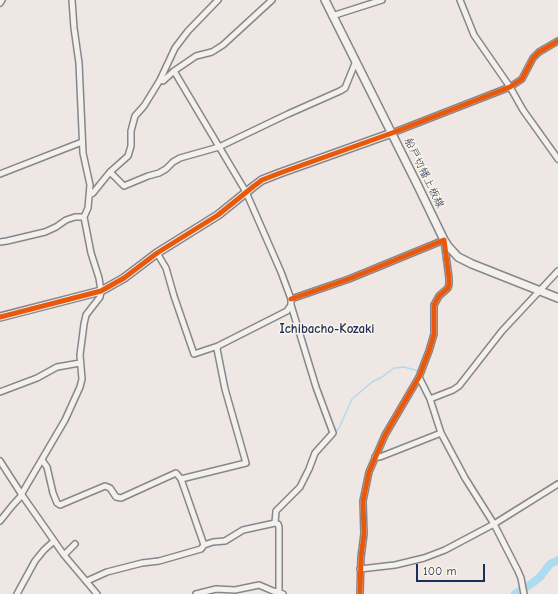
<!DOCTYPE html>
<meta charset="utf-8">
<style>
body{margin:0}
#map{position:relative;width:558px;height:594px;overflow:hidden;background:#efe7e3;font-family:"Comic Neue",sans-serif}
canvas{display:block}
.scale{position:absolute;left:416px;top:564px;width:69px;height:18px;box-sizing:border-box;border:2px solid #1b2f5e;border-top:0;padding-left:5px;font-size:12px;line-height:14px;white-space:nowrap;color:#1b2f5e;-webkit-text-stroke:3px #fcf5e5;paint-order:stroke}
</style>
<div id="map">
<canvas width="558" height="594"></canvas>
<div class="scale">100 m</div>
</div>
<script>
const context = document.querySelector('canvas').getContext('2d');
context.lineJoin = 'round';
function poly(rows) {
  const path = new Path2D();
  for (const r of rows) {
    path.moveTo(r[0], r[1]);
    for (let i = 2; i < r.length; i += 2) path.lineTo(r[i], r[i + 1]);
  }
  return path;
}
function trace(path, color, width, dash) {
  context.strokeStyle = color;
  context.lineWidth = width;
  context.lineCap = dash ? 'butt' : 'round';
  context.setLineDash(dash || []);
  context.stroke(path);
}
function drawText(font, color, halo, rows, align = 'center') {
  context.font = font + ' "Comic Neue","Klee One",sans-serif';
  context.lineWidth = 3;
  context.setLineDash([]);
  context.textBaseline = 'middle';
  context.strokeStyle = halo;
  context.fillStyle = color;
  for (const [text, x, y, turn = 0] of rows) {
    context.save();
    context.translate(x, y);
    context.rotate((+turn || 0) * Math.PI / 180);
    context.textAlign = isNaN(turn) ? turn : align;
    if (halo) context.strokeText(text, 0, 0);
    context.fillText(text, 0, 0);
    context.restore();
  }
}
trace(poly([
 [334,434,339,428,352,399,372,382,382,377,394,368,404,367,419,371],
 [305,483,312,469]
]), '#afdbf0', 1.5);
trace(poly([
 [515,594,531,584,540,577,550,564,558,560]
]), '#afdbf0', 8);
const street = poly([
 [460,0,474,35,510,87,523,110,558,159],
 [0,3,2,0],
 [332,16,382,0],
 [174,71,246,192,281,272,291,299,291,305,316,387,333,433,315,453,309,469,300,487,276,511,275,523],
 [160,80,163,81,174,71,196,56,212,52,223,45,272,0],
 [392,133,510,87,522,79,533,58,539,52,558,41],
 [110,172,124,186,148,176,159,173,166,169,173,162,180,158,219,147,288,114,340,91,345,88,356,61],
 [0,174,82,142],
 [90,195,93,193,110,172,128,156,131,146,131,131,135,116,144,106,160,80,175,48,188,31,218,0],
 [0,242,7,241,45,232,56,227,66,220,75,217,84,217],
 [157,253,166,268,174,296,194,354,218,346,287,311,291,305],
 [291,299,349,279,444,240,449,278,449,284,448,288,439,296,434,305,434,334,429,351,419,377,385,435,369,472,363,501,364,534,361,557,360,594],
 [419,377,430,399,441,433,465,478,494,524,518,571,521,578,524,594],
 [0,392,37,378,57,367,80,363],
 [430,399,453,390,459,386,502,331,558,271],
 [375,457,380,457,441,433],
 [42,460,47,467,53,493,57,503,60,505,105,486,110,488,116,497,121,498,176,473,181,479,204,545],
 [0,461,22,495,64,555,97,594],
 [181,479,246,463,225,389,217,349,218,346],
 [21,495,65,420,80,387,82,379,80,355,84,324,86,315,100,297,101,291,99,278,91,253,84,217,88,208,90,185,83,153,79,63,74,28,72,0],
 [0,521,12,506,22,495],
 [64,555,75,544],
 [360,569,395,565,424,558,445,550,494,524,558,484],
 [87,581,107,572,142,563,159,561,201,549,204,545,213,542,225,541,243,530,275,523,278,524,279,527,279,593],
 [17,594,35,561,44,550,54,541],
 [196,594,216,589,235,590,259,585,273,591,283,594]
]);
const secondary = poly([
 [325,0,418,186,444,240,448,246,458,257,472,264,558,298],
 [0,317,101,291,124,278,157,253,218,215,254,186,262,180,280,173,392,133]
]);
trace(street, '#86878e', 8);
trace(secondary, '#86878e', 10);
trace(street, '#f4f0eb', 5);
trace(secondary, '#f4f0eb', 7);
trace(poly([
 [291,299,349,279,444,240,449,278,449,284,448,288,439,296,434,305,434,334,429,351,419,377,385,435,369,472,363,501,364,534,361,557,360,594],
 [0,317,101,291,124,278,157,253,218,215,254,186,262,180,280,173,392,133,510,87,522,79,533,58,539,52,558,41]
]), '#e8590c', 5);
drawText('11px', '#1b2f5e', '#fcf5e5', [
 ["船戸切幡上板線",424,173,64]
]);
drawText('bold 13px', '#1b2f5e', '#fcf5e5', [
 ["Ichibacho-Kozaki",327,329]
]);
</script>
